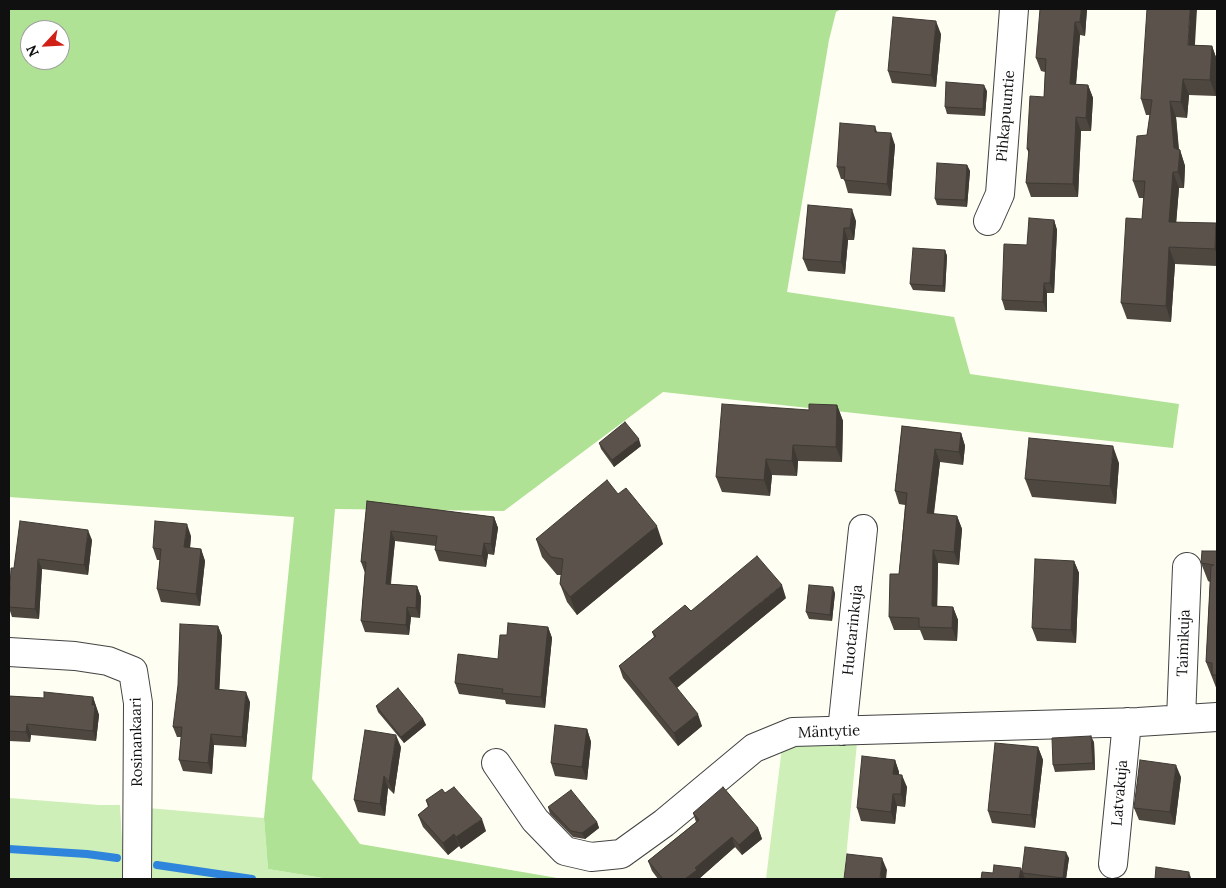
<!DOCTYPE html>
<meta charset="utf-8">
<style>
body{margin:0}
#map{position:relative;width:1226px;height:888px;overflow:hidden;background:#fffef3;font-family:Lora,serif}
canvas{display:block}
.frame{position:absolute;inset:0;border:10px solid #101010;pointer-events:none}
.north{position:absolute;left:20px;top:20px;width:50px;height:50px;box-sizing:border-box;background:#fff;border:1px solid #9f9f9f;border-radius:50%;rotate:245deg;font-size:14px;font-weight:700;line-height:20px;text-align:center;color:#101010}
.north::after{content:'';display:block;margin:auto;width:18px;height:22px;background:#d12117;clip-path:polygon(50% 0,100% 100%,50% 72%,0 100%)}
</style>
<div id="map">
<canvas width="1226" height="888"></canvas>
<div class="frame"></div>
<div class="north">N</div>
</div>
<script>
const context = document.querySelector('canvas').getContext('2d');
context.lineJoin = 'round';
function fillPath(path, color) {
  context.fillStyle = color;
  context.fill(path, 'evenodd');
}
function poly(rows) {
  const path = new Path2D();
  for (const r of rows) {
    path.moveTo(r[0], r[1]);
    for (let i = 2; i < r.length; i += 2) path.lineTo(r[i], r[i + 1]);
  }
  return path;
}
function trace(path, color, width, dash) {
  context.strokeStyle = color;
  context.lineWidth = width;
  context.lineCap = dash ? 'butt' : 'round';
  context.setLineDash(dash || []);
  context.stroke(path);
}
function drawText(font, color, halo, rows, align = 'center') {
  context.font = font + ' Lora,serif';
  context.lineWidth = 5;
  context.setLineDash([]);
  context.textBaseline = 'middle';
  context.strokeStyle = halo;
  context.fillStyle = color;
  for (const [text, x, y, turn = 0] of rows) {
    context.save();
    context.translate(x, y);
    context.rotate((+turn || 0) * Math.PI / 180);
    context.textAlign = isNaN(turn) ? turn : align;
    if (halo) context.strokeText(text, 0, 0);
    context.fillText(text, 0, 0);
    context.restore();
  }
}
fillPath(poly([
 [857,743,844,879,766,879,782,747],
 [9,798,99,805,120,805,124,879,9,879],
 [148,808,264,818,268,869,329,879,150,879]
]), '#ceefb7');
fillPath(poly([
 [9,9,841,9,836,12,829,40,787,292,954,317,970,374,1179,404,1173,448,663,392,504,511,335,509,312,779,360,844,563,879,329,879,268,869,264,818,294,517,9,497],
 [30,30,60,30,60,60,30,60]
]), '#afe294');
trace(poly([
 [9,849,87,854,117,858],
 [157,865,252,879]
]), '#2f85dc', 8);
const street = poly([
 [988,221,1000,194,1014,9],
 [9,652,75,656,108,661,133,671,138,703,137,879],
 [1181,719,1187,567],
 [842,731,863,529],
 [496,763,535,820,565,851,591,857,621,854,664,823,754,748,793,732,1138,722,1217,717],
 [1113,864,1127,722]
]);
trace(street, '#434343', 30);
trace(street, '#fff', 28);
fillPath(poly([
 [1087,9,1085,36,1080,35,1076,84,1088,85,1093,98,1091,131,1081,131,1078,197,1031,197,1026,183,1029,154,1027,149,1044,97,1045,72,1041,71,1036,58],
 [941,34,936,87,892,83,888,71],
 [1195,45,1212,46,1217,60,1217,77,1216,96,1189,95,1187,118,1176,117,1179,149,1180,150,1185,166,1184,188,1179,188,1176,222,1217,226,1217,266,1175,264,1171,322,1127,319,1121,303,1142,219,1144,198,1139,198,1133,181,1147,135,1150,115,1146,115,1141,99],
 [987,91,985,116,947,114,945,107],
 [875,126,877,132,895,145,891,196,848,193,844,179,841,179,837,167],
 [967,165,970,171,967,207,937,205,935,199],
 [808,205,856,221,854,240,848,240,845,274,808,271,803,259],
 [1054,220,1057,230,1054,293,1047,293,1047,312,1005,310,1002,300,1027,245],
 [945,250,947,256,945,292,913,290,910,284],
 [837,405,843,421,842,462,798,461,797,476,772,475,770,496,722,492,716,477,809,410],
 [902,426,961,433,965,446,963,465,940,462,934,514,957,516,962,529,959,565,938,563,937,606,953,607,958,620,957,641,924,640,920,630,894,630,889,617,899,574,905,505,899,504,895,491],
 [599,443,641,446,614,467,601,449],
 [1119,463,1116,504,1032,497,1025,479],
 [618,494,663,544,577,615,567,602,560,584,561,575,557,575,542,557,536,539],
 [367,501,494,517,498,528,494,555,488,554,486,567,439,561,435,550,436,546,395,541,391,584,417,586,421,597,420,618,411,617,409,635,365,632,361,621,365,573,361,562],
 [191,536,190,548,201,549,205,561,200,606,161,602,157,589,160,560,157,560,153,548],
 [92,540,88,575,42,569,39,619,12,617,9,608,9,601,14,568],
 [1217,551,1217,690,1206,662,1210,582,1208,581,1201,563],
 [1074,561,1079,573,1076,643,1037,641,1032,628],
 [835,593,832,621,809,619,806,612],
 [786,598,677,688,702,726,678,746,623,678,619,666,654,637,652,632],
 [218,626,222,636,219,689,250,702,246,747,214,745,212,774,183,771,179,760,181,737,177,737,173,727],
 [548,627,552,638,545,708,506,704,505,700,459,694,455,683,498,659,507,635],
 [9,696,44,698,93,697,99,715,96,741,31,735,30,742,9,741],
 [376,706,423,719,426,725,404,743,378,712],
 [587,729,591,742,587,780,555,776,551,763],
 [1094,742,1095,770,1055,772,1053,765],
 [401,747,394,794,388,788,385,816,358,812,354,800],
 [1038,747,1043,760,1035,828,992,823,988,811],
 [895,760,899,772,899,775,907,787,905,807,897,806,895,824,861,821,857,808],
 [1181,777,1175,825,1139,820,1134,808],
 [445,793,486,831,461,849,459,846,448,855,423,827,418,815,428,807,426,800],
 [548,807,597,822,599,828,585,839,573,837,550,814],
 [693,813,758,828,762,839,742,855,735,847,700,878,700,879,658,879,652,871,648,861,696,822],
 [1069,858,1066,879,981,879,993,873,1022,871]
]), '#4d4740');
fillPath(poly([
 [1081,9,1087,9,1085,36,1080,22],
 [1190,9,1197,9,1194,61,1188,45],
 [936,21,941,34,936,87,931,75],
 [1075,22,1080,35,1075,97,1070,84],
 [1212,46,1217,60,1217,77,1216,96,1210,80],
 [1183,79,1189,95,1187,118,1181,102],
 [984,85,987,91,985,116,983,109],
 [1088,85,1093,98,1091,131,1086,118],
 [1170,101,1176,117,1179,155,1180,150,1185,166,1184,188,1178,172,1174,148],
 [1076,117,1081,131,1078,197,1073,184],
 [891,133,895,145,891,196,887,184],
 [967,165,970,171,967,207,965,200],
 [1173,172,1179,188,1175,238,1169,222],
 [852,209,856,221,854,240,850,228],
 [1054,220,1057,230,1054,293,1050,283],
 [1216,223,1217,226,1217,255,1215,249],
 [844,228,848,240,845,274,841,262],
 [1169,247,1175,264,1171,322,1166,306],
 [945,250,947,256,945,292,943,286],
 [1044,283,1047,293,1047,312,1043,302],
 [837,405,843,421,842,462,836,447],
 [961,433,965,446,963,465,959,452],
 [639,439,641,446,614,467,612,460],
 [793,445,798,461,797,476,792,461],
 [1113,446,1119,463,1116,504,1110,486],
 [935,449,940,462,932,526,927,513],
 [766,459,772,475,770,496,764,480],
 [957,516,962,529,959,565,954,552],
 [494,517,498,528,494,555,491,544],
 [187,524,191,536,189,559,184,547],
 [657,526,663,544,577,615,570,597],
 [88,530,92,540,88,575,84,565],
 [391,531,395,541,389,594,386,584],
 [484,543,488,554,486,567,482,556],
 [201,549,205,561,200,606,196,594],
 [933,550,938,563,937,619,932,606],
 [38,559,42,569,39,619,35,609],
 [1074,561,1079,573,1076,643,1071,630],
 [782,585,786,598,674,690,669,678],
 [417,586,421,597,420,618,416,608],
 [833,587,835,593,832,621,830,615],
 [407,607,411,617,409,635,406,625],
 [953,607,958,620,957,641,952,628],
 [218,626,222,636,219,699,215,689],
 [548,627,552,638,545,708,541,697],
 [246,692,250,702,246,747,242,737],
 [93,697,99,715,96,741,93,731,92,705],
 [698,714,702,726,678,746,674,733],
 [423,719,426,725,404,743,401,737],
 [27,724,31,735,30,742,26,732],
 [587,729,591,742,587,780,582,767],
 [211,734,214,745,212,774,208,763],
 [396,735,401,747,394,794,389,782],
 [1091,736,1094,742,1095,770,1093,763],
 [1038,747,1043,760,1035,828,1031,815],
 [895,760,899,772,898,786,893,774],
 [1176,765,1181,777,1175,825,1170,812],
 [902,775,907,787,905,807,901,794],
 [384,776,388,788,385,816,380,804],
 [893,794,897,806,895,824,891,812],
 [482,819,486,831,461,849,456,837],
 [597,822,599,828,585,839,582,833],
 [758,828,762,839,742,855,739,845],
 [454,834,459,846,448,855,443,843],
 [732,837,735,847,700,878,700,879,685,879,695,868],
 [1066,852,1069,858,1066,879,1063,879],
 [882,858,887,870,886,879,880,879],
 [1021,868,1025,879,1019,879],
 [1189,872,1191,878,1191,879,1188,879]
]), '#3f3934');
const building = poly([
 [1040,9,1081,9,1080,22,1075,22,1070,84,1088,85,1086,118,1076,117,1073,184,1026,183,1029,149,1027,149,1030,96,1044,97,1046,59,1036,58,1040,9],
 [1147,9,1190,9,1188,45,1212,46,1210,80,1183,79,1181,102,1170,101,1174,148,1180,150,1178,172,1173,172,1169,222,1216,223,1215,249,1169,247,1166,306,1121,303,1126,218,1142,219,1145,181,1133,181,1137,136,1147,135,1152,100,1141,99,1147,9],
 [893,17,936,21,931,75,888,71,893,17],
 [946,82,984,85,983,109,945,107,946,82],
 [840,123,875,126,875,132,891,133,887,184,844,180,845,167,837,167,840,123],
 [937,163,967,165,965,200,935,199,937,163],
 [808,205,852,209,850,228,844,228,841,262,803,259,808,205],
 [1029,218,1054,220,1050,283,1044,283,1043,302,1002,300,1004,244,1027,245,1029,218],
 [913,248,945,250,943,286,910,284,913,248],
 [722,404,809,410,809,404,837,405,836,447,793,445,792,461,766,459,764,480,716,477,722,404],
 [625,422,639,439,612,460,599,443,625,422],
 [902,426,961,433,959,452,935,449,927,513,957,516,954,552,933,550,932,606,953,607,952,628,919,627,919,618,889,617,890,574,899,574,907,493,895,491,902,426],
 [1029,438,1113,446,1110,486,1025,479,1029,438],
 [607,480,618,494,626,488,657,526,570,597,560,584,563,559,551,557,536,539,607,480],
 [367,501,494,517,491,544,484,543,482,556,435,550,437,536,391,531,386,584,417,586,416,608,407,607,406,625,361,621,366,562,361,562,367,501],
 [20,521,88,530,84,565,38,559,35,609,9,607,11,568,14,568,20,521],
 [155,521,187,524,184,547,201,549,196,594,157,589,161,549,153,548,155,521],
 [1202,551,1217,551,1217,675,1212,675,1212,663,1206,662,1211,566,1214,565,1201,563,1202,551],
 [757,556,782,585,669,678,698,714,674,733,619,666,656,636,652,632,685,605,691,611,757,556],
 [1035,559,1074,561,1071,630,1032,628,1035,559],
 [809,585,833,587,830,615,806,612,809,585],
 [508,623,548,627,541,697,502,693,503,689,455,683,458,654,498,659,500,635,507,635,508,623],
 [180,624,218,626,215,689,246,692,242,737,211,734,208,763,179,760,182,727,173,727,178,685,180,624],
 [398,688,423,719,401,737,376,706,398,688],
 [44,692,93,697,92,705,95,705,93,731,27,724,26,732,9,731,9,696,44,698,44,692],
 [555,725,587,729,582,767,551,763,555,725],
 [365,730,396,735,389,782,384,776,380,804,354,800,365,730],
 [1091,736,1093,763,1053,765,1052,738,1091,736],
 [995,743,1038,747,1031,815,988,811,995,743],
 [862,756,895,760,893,774,902,775,901,794,893,794,891,812,857,808,862,756],
 [1140,760,1176,765,1170,812,1134,808,1140,760],
 [454,787,482,819,456,837,454,834,443,843,418,815,429,806,426,800,442,789,445,793,454,787],
 [723,787,758,828,739,845,732,837,695,868,697,870,685,879,663,879,648,861,699,820,693,813,723,787],
 [571,790,597,822,582,833,571,831,548,807,571,790],
 [1025,847,1066,852,1063,878,1023,873,1022,871,1025,847],
 [847,854,882,858,880,879,844,879,847,854],
 [994,865,1021,868,1019,879,981,879,982,872,993,873,994,865],
 [1156,867,1189,872,1188,879,1155,879,1156,867]
]);
fillPath(building, '#5a524b');
trace(building, '#3f3934', 1);
drawText('15px', '#101010', '#fff', [
 ["Pihkapuuntie",1006,116,-85],
 ["Huotarinkuja",853,630,-84],
 ["Taimikuja",1184,643,-88],
 ["Mäntytie",829,732,-2],
 ["Rosinankaari",137,742,-91],
 ["Latvakuja",1120,793,-85]
]);
</script>
